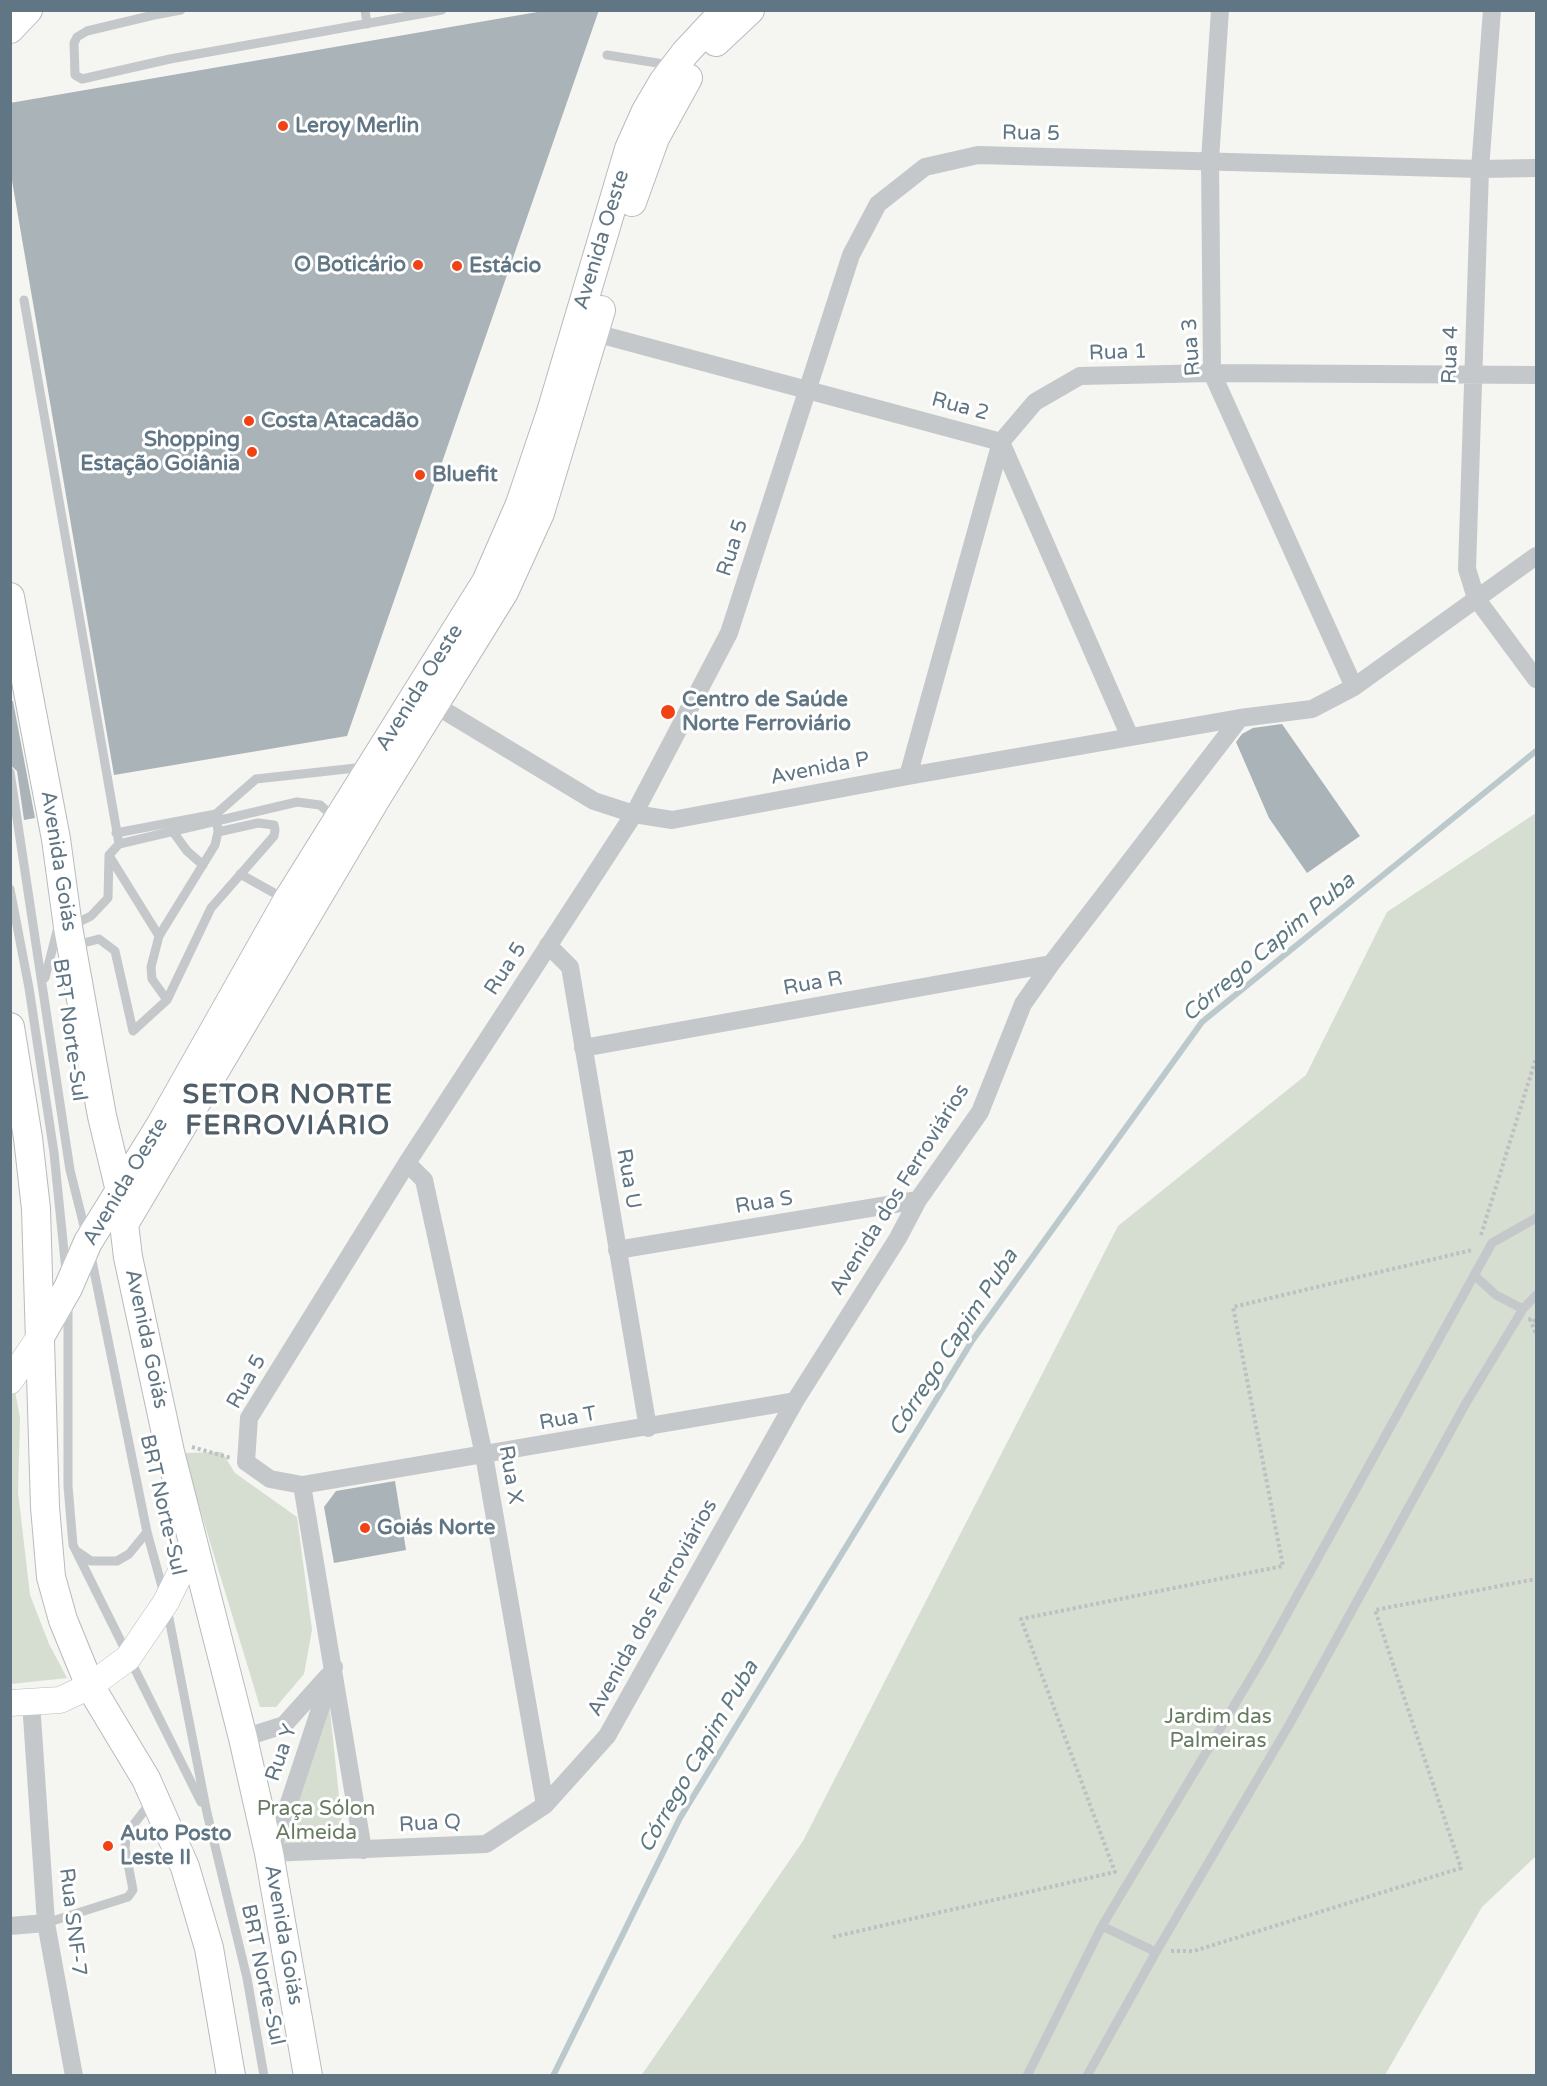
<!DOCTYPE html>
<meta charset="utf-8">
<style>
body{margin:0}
#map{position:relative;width:1547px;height:2086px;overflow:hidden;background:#f5f5f1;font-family:"Varela Round",sans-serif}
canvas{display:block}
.frame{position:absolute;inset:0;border:12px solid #617684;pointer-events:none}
</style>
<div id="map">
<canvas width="1547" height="2086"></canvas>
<div class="frame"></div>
</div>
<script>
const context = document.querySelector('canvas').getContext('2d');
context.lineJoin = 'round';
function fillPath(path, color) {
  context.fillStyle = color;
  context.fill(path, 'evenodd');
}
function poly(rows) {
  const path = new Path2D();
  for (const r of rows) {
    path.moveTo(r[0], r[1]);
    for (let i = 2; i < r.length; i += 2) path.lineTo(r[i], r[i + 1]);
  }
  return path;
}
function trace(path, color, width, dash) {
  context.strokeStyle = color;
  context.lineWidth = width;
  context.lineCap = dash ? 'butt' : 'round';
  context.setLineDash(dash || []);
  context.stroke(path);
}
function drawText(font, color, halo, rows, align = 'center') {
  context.font = font + ' "Varela Round",sans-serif';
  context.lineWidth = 6;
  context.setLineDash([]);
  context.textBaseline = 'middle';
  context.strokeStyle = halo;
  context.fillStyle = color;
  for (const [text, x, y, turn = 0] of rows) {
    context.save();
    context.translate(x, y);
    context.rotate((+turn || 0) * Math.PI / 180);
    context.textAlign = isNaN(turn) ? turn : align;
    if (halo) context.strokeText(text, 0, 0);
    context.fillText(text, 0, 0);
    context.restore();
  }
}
fillPath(poly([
 [1536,813,1536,1856,1482,1907,1385,2075,641,2076,803,1841,1118,1226,1306,1075,1387,912],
 [14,1386,20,1418,18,1492,30,1595,49,1644,67,1678,11,1684,10,1392],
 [222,1452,235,1473,297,1517,312,1630,304,1674,276,1707,260,1707,183,1453],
 [329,1700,344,1845,281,1847]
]), '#d6ddd1');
trace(poly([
 [553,2076,680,1818,972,1341,1202,1022,1536,751]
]), '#bbc8cc', 6);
fillPath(poly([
 [549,10,599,10,347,736,114,775,10,169,10,103],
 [10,701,13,701,35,818,24,820,17,771,10,765],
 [1282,724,1360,836,1307,873,1269,818,1236,742,1242,734,1253,728],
 [395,1481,406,1550,334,1563,324,1507,336,1491]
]), '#aab3b8');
const secondary = poly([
 [10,1381,41,1335],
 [10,1703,60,1700,90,1686,128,1658,166,1602,193,1547]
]);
const primary = poly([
 [10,29,28,10],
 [716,42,750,10],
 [632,202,655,138,688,78],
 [10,597,56,839,68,927,102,1116,120,1191,128,1257,170,1452,243,1738,269,1853,308,2076],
 [10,1027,28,1138,36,1209,45,1507,51,1577,63,1620,90,1686,146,1779,185,1867,209,1948,231,2076],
 [124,1224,377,797,504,592,540,513,601,310],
 [41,1335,68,1288,88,1242,160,1126,287,901,486,582,520,504,551,412,629,149,646,111,663,82,685,53,725,10]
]);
trace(secondary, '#b6bcc0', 27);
trace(primary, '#b7bbbe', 30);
trace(poly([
 [1481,1235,1536,1058],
 [1536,1321,1530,1319,1536,1334],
 [192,1447,231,1458],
 [833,1937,1115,1872,1021,1619,1283,1566,1233,1307,1472,1250],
 [1171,1951,1194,1951,1461,1868,1375,1610,1536,1579]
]), '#bdc0c2', 4, [3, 3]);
trace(poly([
 [181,10,154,15,87,31,77,37,74,43,75,75,82,79,170,59,442,10],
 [365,10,367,24],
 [607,55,670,65],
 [24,300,119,844,109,855,108,898,91,916,71,926],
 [10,772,70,1170,86,1234],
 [216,814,218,832,215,845,159,936,151,967,152,979,167,1000,211,908,274,836,275,830,274,825,258,823,218,832],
 [171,829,187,851,203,865],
 [116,833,216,814,256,779,365,767],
 [119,844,297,802,320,805,334,817],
 [110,857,159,936],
 [240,874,285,899],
 [10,889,29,988,54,1153,66,1271],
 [76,945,99,939,115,951,133,1031,167,1000],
 [45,978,58,927],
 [91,1256,147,1532,164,1594],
 [1474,1275,1496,1295,1523,1309],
 [68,1306,68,1486,73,1545,201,1802],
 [78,1552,91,1561,117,1561,129,1554,147,1532],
 [167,1608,207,1813,247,1978,264,2076],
 [46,1923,128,1897,133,1890,125,1848,127,1833,151,1802],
 [1102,1926,1156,1952],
 [1027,2076,1102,1926,1262,1659,1492,1243,1536,1218],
 [1087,2076,1156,1952,1289,1725,1466,1403,1523,1309,1536,1295]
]), '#c4c8cb', 9);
trace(poly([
 [1220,10,1210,160,1212,373,1354,687],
 [1492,10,1480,169,1467,569,1476,598,1536,679],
 [595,333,1001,442,1130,737],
 [435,705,594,801,634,814,672,820,908,776,1240,718,1312,709,1354,687,1536,556],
 [908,776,1001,442,1035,402,1080,376,1212,373,1536,375],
 [548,945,570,967,648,1428],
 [583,1048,1051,964],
 [407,1163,424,1180,484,1455,545,1805],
 [617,1250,918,1200],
 [795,1401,302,1485,270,1479,246,1462,249,1418,407,1163,634,814,729,633,851,255,878,204,925,167,978,155,1480,169,1536,168],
 [302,1485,363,1850],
 [334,1667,281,1827,269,1853,486,1844,545,1805,607,1736,795,1401,898,1238,918,1200,980,1112,1023,1004,1051,964,1240,718],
 [31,1702,46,1923,74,2076],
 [243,1738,284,1725,328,1676],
 [10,1926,46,1923]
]), '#c4c8cb', 18);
trace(secondary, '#fff', 26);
trace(primary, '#fff', 28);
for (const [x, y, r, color] of [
 [283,126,6,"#f14215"],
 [418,265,6,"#f14215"],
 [457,266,6,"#f14215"],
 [249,421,6,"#f14215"],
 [252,452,6,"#f14215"],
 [420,475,6,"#f14215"],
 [668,712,8,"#f14215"],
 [365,1528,6,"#f14215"],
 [108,1846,6,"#f14215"]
]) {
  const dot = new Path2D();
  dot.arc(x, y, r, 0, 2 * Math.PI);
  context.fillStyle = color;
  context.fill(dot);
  trace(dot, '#fff', 2);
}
drawText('bold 21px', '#617684', '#fff', [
 ["Leroy Merlin",295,126],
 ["O Boticário",406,265,"right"],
 ["Estácio",469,266],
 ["Costa Atacadão",261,421],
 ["Shopping",240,440,"right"],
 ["Estação Goiânia",240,464,"right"],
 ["Bluefit",432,475],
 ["Centro de Saúde",682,700],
 ["Norte Ferroviário",682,724],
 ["Goiás Norte",377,1528],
 ["Auto Posto",120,1834],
 ["Leste II",120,1858]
], 'left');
drawText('21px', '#617684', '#fff', [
 ["Rua 5",1031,134,1],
 ["Avenida Oeste",602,240,-73],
 ["Rua 3",1192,347,-94],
 ["Rua 1",1118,353,-2],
 ["Rua 4",1451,355,-88],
 ["Rua 2",960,407,15],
 ["Rua 5",733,548,-72],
 ["Avenida Oeste",420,688,-58],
 ["Avenida P",820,769,-11],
 ["Avenida Goiás",58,861,81],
 ["Rua 5",506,969,-57],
 ["Rua R",813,984,-10],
 ["BRT Norte-Sul",69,1030,82],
 ["Rua U",628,1179,80],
 ["Avenida Oeste",126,1182,-59],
 ["Avenida dos Ferroviários",900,1190,-58],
 ["Rua S",764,1203,-9],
 ["Avenida Goiás",146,1339,78],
 ["Rua 5",247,1382,-61],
 ["Rua T",568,1419,-10],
 ["Rua X",510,1475,80],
 ["BRT Norte-Sul",162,1505,77],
 ["Avenida dos Ferroviários",653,1608,-61],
 ["Rua Y",282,1753,-71],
 ["Rua Q",430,1824,-3],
 ["Rua SNF-7",72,1922,83],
 ["Avenida Goiás",283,1935,80],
 ["BRT Norte-Sul",262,1975,78]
]);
drawText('21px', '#677b61', '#fff', [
 ["Jardim das",1218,1717],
 ["Palmeiras",1218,1741],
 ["Praça Sólon",316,1809],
 ["Almeida",316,1833]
]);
drawText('italic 22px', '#5d7982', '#fff', [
 ["Córrego Capim Puba",1269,948,-40],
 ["Córrego Capim Puba",954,1343,-57],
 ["Córrego Capim Puba",699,1757,-60]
]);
context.letterSpacing = '1.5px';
drawText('bold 27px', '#505e69', '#fff', [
 ["SETOR NORTE",288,1096],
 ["FERROVIÁRIO",288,1127]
]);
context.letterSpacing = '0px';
</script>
